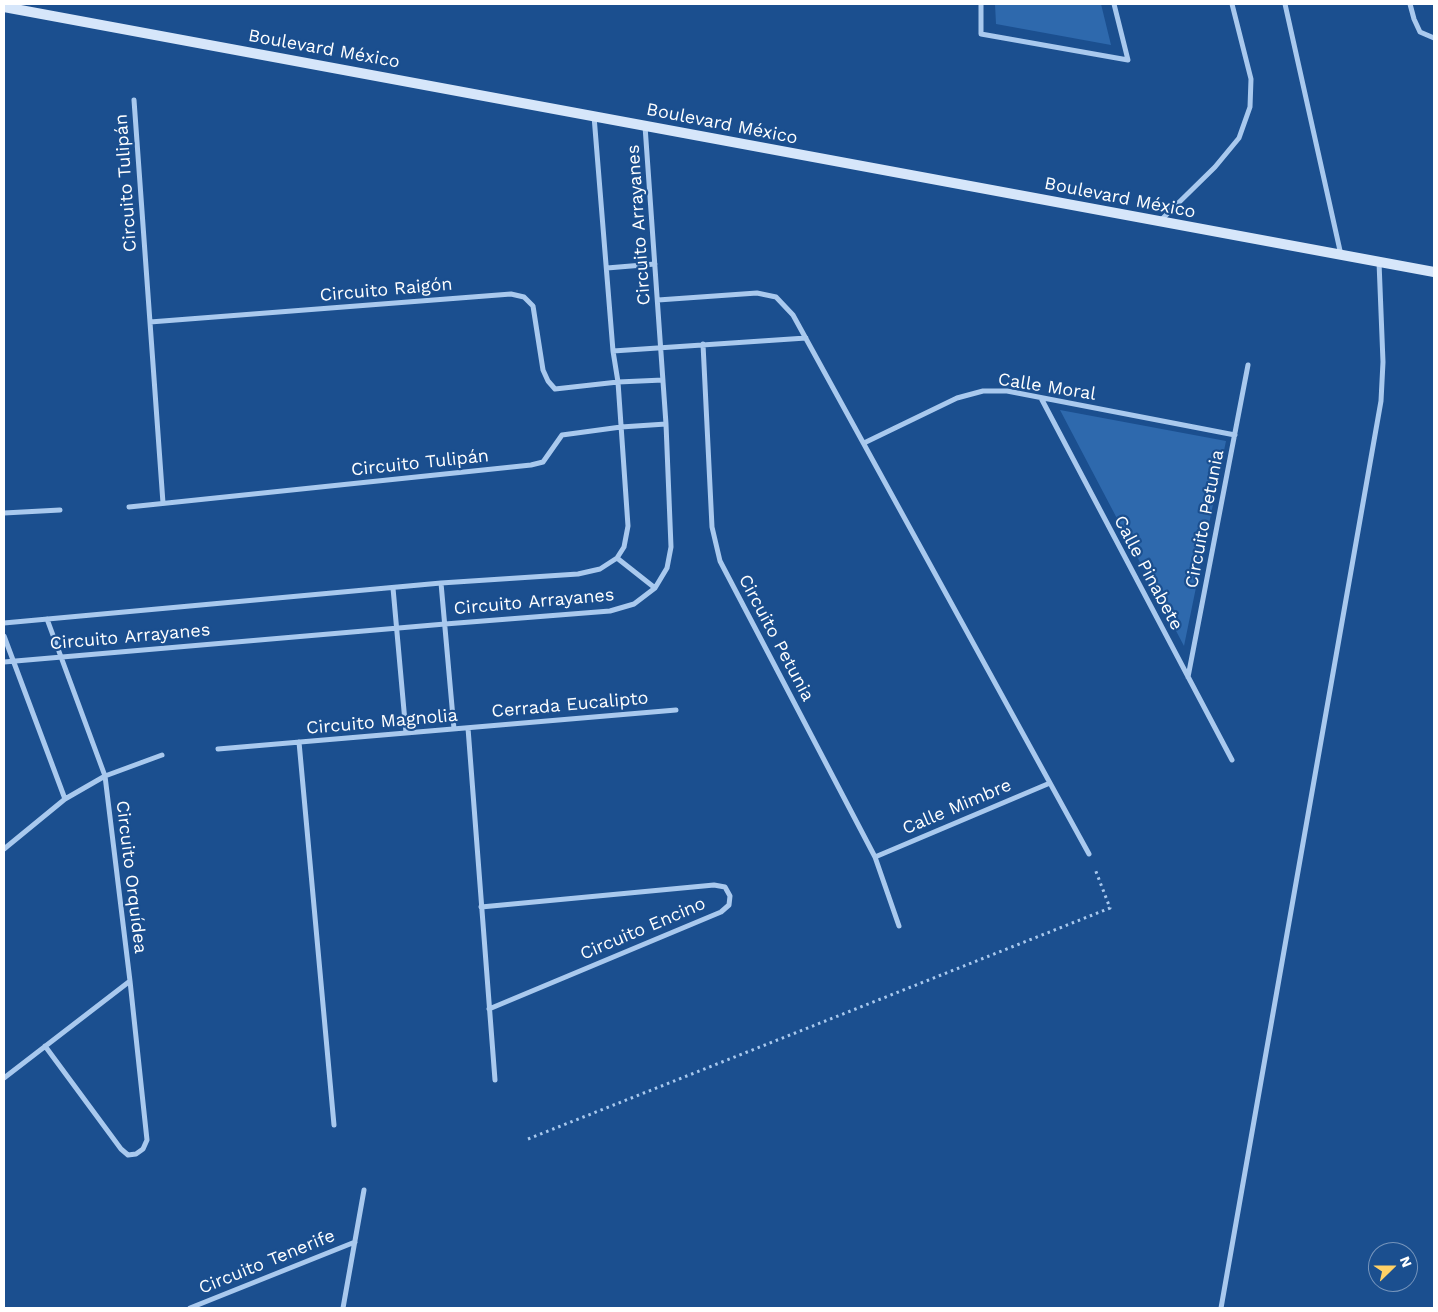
<!DOCTYPE html>
<meta charset="utf-8">
<style>
body{margin:0}
#map{position:relative;width:1438px;height:1312px;overflow:hidden;background:#1b4f8f;font-family:"Work Sans",sans-serif}
canvas{display:block}
.frame{position:absolute;inset:0;border:5px solid #fff;pointer-events:none}
.north{position:absolute;left:1368px;top:1242px;width:50px;height:50px;box-sizing:border-box;background:#1b4f8f;border:1px solid #7695bc;border-radius:50%;rotate:68deg;font-size:14px;font-weight:700;line-height:20px;text-align:center;color:#fff}
.north::after{content:'';display:block;margin:auto;width:18px;height:22px;background:#ffd166;clip-path:polygon(50% 0,100% 100%,50% 72%,0 100%)}
</style>
<div id="map">
<canvas width="1438" height="1312"></canvas>
<div class="frame"></div>
<div class="north">N</div>
</div>
<script>
const context = document.querySelector('canvas').getContext('2d');
context.lineJoin = 'round';
function fillPath(path, color) {
  context.fillStyle = color;
  context.fill(path, 'evenodd');
}
function poly(rows) {
  const path = new Path2D();
  for (const r of rows) {
    path.moveTo(r[0], r[1]);
    for (let i = 2; i < r.length; i += 2) path.lineTo(r[i], r[i + 1]);
  }
  return path;
}
function trace(path, color, width, dash) {
  context.strokeStyle = color;
  context.lineWidth = width;
  context.lineCap = dash ? 'butt' : 'round';
  context.setLineDash(dash || []);
  context.stroke(path);
}
function drawText(font, color, halo, rows, align = 'center') {
  context.font = font + ' "Work Sans",sans-serif';
  context.lineWidth = 4.5;
  context.setLineDash([]);
  context.textBaseline = 'middle';
  context.strokeStyle = halo;
  context.fillStyle = color;
  for (const [text, x, y, turn = 0] of rows) {
    context.save();
    context.translate(x, y);
    context.rotate((+turn || 0) * Math.PI / 180);
    context.textAlign = isNaN(turn) ? turn : align;
    if (halo) context.strokeText(text, 0, 0);
    context.fillText(text, 0, 0);
    context.restore();
  }
}
fillPath(poly([
 [995,4,1101,4,1111,45,996,24],
 [1060,410,1226,441,1184,646]
]), '#2e69ad');
trace(poly([
 [528,1139,1110,908,1095,869]
]), '#a9c9ee', 3, [2.5, 4]);
trace(poly([
 [981,4,981,34,1128,60,1114,4],
 [1285,4,1341,255],
 [1410,4,1414,19,1420,32,1434,38],
 [134,100,163,503],
 [1161,220,1215,167,1239,138,1250,107,1251,79,1232,4],
 [607,268,655,264],
 [658,300,757,293,776,297,793,315,1089,854],
 [150,322,511,294,524,297,533,306,543,370,548,381,555,389,618,382,663,380],
 [703,344,712,527,720,561,875,857,899,926],
 [613,351,806,338],
 [1041,398,1232,760],
 [864,443,957,398,983,391,1007,391,1235,435],
 [129,507,531,465,543,462,562,435,621,427,666,424],
 [4,513,60,510],
 [617,558,655,588],
 [441,583,454,729],
 [393,588,406,733],
 [4,623,441,583,578,574,600,569,617,558,624,547,628,526,618,382,613,351,594,116],
 [4,636,65,799],
 [4,662,445,624,610,611,634,604,655,588,667,568,671,547,666,424,645,126],
 [1188,677,1248,365],
 [468,728,495,1080],
 [299,742,334,1125],
 [218,749,676,710],
 [4,849,65,799,105,776,162,755],
 [875,857,1050,783],
 [481,907,714,885,725,887,730,896,729,905,721,912,489,1009],
 [45,1046,121,1149,128,1155,136,1154,143,1149,147,1140,130,981,105,776,47,619],
 [4,1078,130,981],
 [190,1308,355,1242],
 [343,1308,364,1190],
 [1221,1308,1381,401,1383,362,1379,262]
]), '#a9c9ee', 5);
trace(poly([
 [4,7,1434,272]
]), '#d6e6fa', 10);
drawText('18px', '#fff', '#1b4f8f', [
 ["Boulevard México",324,49,10],
 ["Boulevard México",722,124,11],
 ["Circuito Tulipán",126,183,-94],
 ["Boulevard México",1120,198,11],
 ["Circuito Arrayanes",639,225,-94],
 ["Circuito Raigón",386,290,-5],
 ["Calle Moral",1047,387,9],
 ["Circuito Tulipán",420,463,-6],
 ["Circuito Petunia",1205,519,-79],
 ["Calle Pinabete",1148,573,62],
 ["Circuito Arrayanes",534,602,-5],
 ["Circuito Arrayanes",130,637,-5],
 ["Circuito Petunia",776,638,62],
 ["Cerrada Eucalipto",570,705,-5],
 ["Circuito Magnolia",382,722,-5],
 ["Calle Mimbre",957,807,-23],
 ["Circuito Orquídea",131,877,83],
 ["Circuito Encino",643,929,-23],
 ["Circuito Tenerife",267,1262,-22]
]);
</script>
